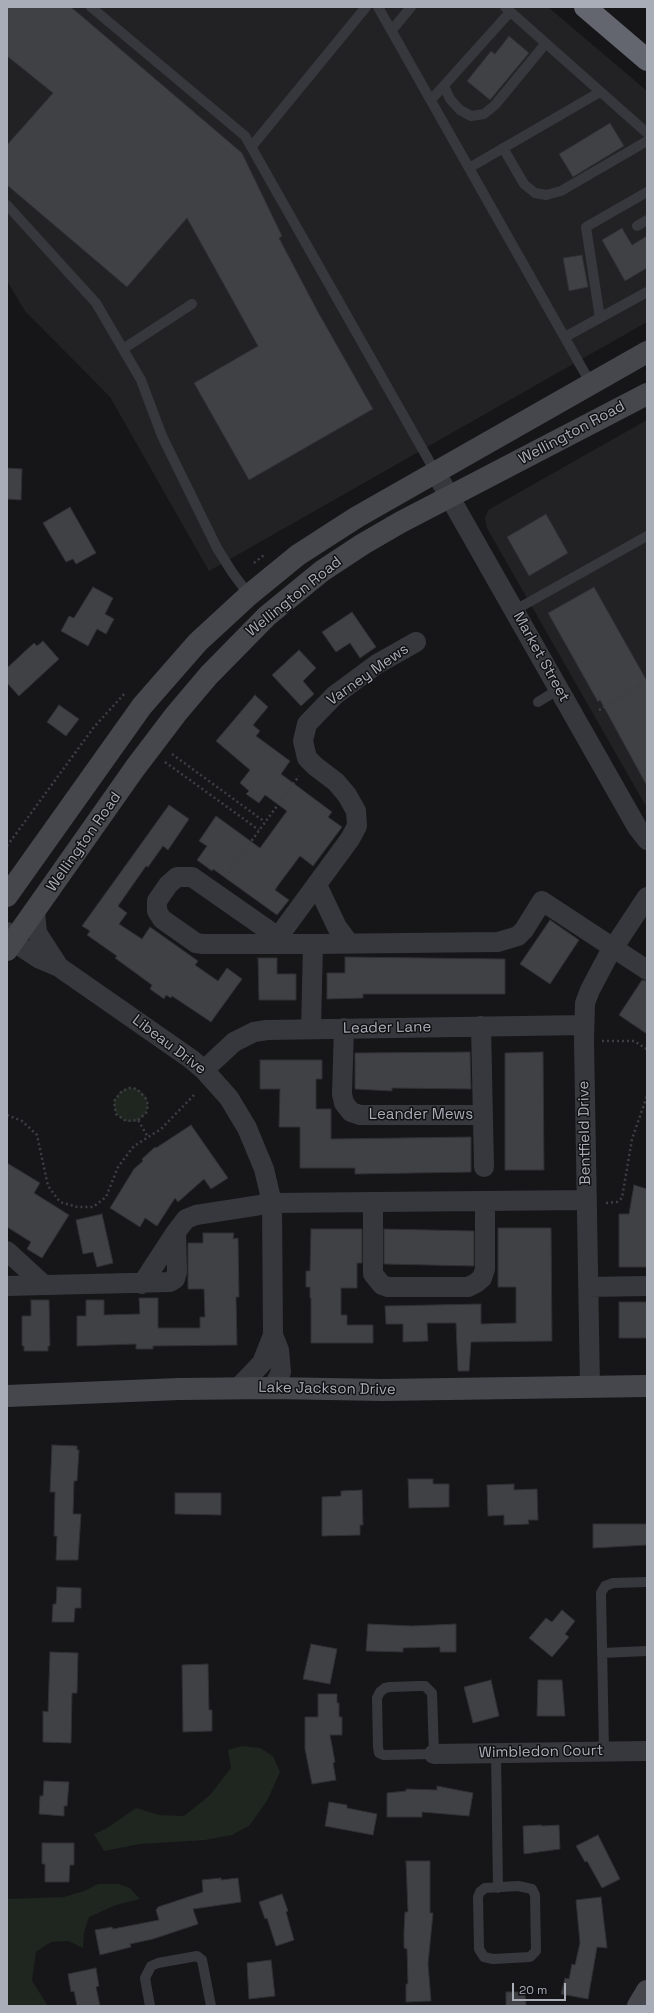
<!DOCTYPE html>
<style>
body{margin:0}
#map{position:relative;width:654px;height:2013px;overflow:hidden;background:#161618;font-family:"Space Grotesk",sans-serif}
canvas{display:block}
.frame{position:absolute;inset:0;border:8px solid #a8adb8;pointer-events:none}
.scale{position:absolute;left:512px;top:1983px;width:54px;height:18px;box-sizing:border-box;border:2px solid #a8adb8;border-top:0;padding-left:5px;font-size:12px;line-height:14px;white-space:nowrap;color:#a8adb8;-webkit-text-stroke:3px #111113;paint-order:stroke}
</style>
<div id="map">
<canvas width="654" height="2013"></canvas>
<div class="frame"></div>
<div class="scale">20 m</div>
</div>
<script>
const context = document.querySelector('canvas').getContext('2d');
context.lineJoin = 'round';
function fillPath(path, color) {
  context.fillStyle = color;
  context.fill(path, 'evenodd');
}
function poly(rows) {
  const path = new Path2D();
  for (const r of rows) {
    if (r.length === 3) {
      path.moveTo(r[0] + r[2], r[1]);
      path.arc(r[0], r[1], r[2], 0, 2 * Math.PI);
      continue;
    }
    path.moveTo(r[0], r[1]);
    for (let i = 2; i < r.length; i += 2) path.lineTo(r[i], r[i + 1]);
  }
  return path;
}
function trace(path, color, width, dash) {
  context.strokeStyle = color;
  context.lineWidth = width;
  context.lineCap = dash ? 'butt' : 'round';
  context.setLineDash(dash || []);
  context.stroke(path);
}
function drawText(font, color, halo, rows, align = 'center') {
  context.font = font + ' "Space Grotesk",sans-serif';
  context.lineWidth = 3;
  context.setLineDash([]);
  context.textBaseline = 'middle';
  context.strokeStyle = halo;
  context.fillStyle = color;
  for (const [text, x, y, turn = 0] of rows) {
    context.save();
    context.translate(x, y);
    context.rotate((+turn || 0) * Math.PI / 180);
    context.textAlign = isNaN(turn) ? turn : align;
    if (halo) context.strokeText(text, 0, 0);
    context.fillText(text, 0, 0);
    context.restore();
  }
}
fillPath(poly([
 [7,7,548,7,647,91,647,322,209,571,110,397,25,311,7,281],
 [647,420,647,808,487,528,485,518,488,510]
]), '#222225');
fillPath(poly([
 [131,1105,17],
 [242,1746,260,1748,273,1756,280,1772,267,1801,249,1826,232,1835,205,1840,140,1844,104,1851,94,1834,107,1828,136,1808,159,1815,184,1816,210,1795,231,1768,228,1750],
 [98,1884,118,1884,130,1888,140,1899,116,1905,89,1917,84,1932,83,1948,68,1941,51,1942,36,1952,32,1981,48,2006,7,2006,7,1899,64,1897,84,1891]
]), '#1e261f');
const building = poly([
 [7,7,71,7,242,153,282,236,279,238,318,312,373,409,249,480,194,383,258,346,187,218,127,287,7,185,7,145,53,93,7,56,7,7],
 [509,36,529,53,490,100,467,81,491,51,495,54,509,36],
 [610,123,624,146,573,177,559,154,610,123],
 [622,228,632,245,647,236,647,268,625,281,602,240,622,228],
 [582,255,588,287,569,291,563,258,582,255],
 [7,468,22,469,21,500,7,499,7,468],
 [70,507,96,553,76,564,73,559,66,562,43,523,70,507],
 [546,514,568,553,529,576,507,537,546,514],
 [93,587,113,598,105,614,114,619,106,634,97,629,88,646,61,631,69,616,74,618,93,587],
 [594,587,647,681,647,786,600,700,598,702,548,613,594,587],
 [352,612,376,647,360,658,350,643,336,652,322,632,352,612],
 [43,641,59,659,19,696,7,683,7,668,34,643,37,646,43,641],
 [299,650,316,668,303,681,314,694,301,706,272,675,299,650],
 [255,695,268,707,253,725,260,731,256,736,290,761,281,774,332,812,328,817,342,827,313,866,300,856,279,884,275,890,289,900,277,915,213,869,212,871,197,860,207,846,199,841,216,816,260,848,287,811,265,795,259,803,246,794,249,791,240,783,250,770,216,741,255,695],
 [59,705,79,719,66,736,47,722,59,705],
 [169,805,189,819,168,850,163,846,148,867,146,866,118,906,127,913,119,924,142,939,150,927,198,961,195,965,218,981,227,968,242,979,211,1022,172,996,171,998,166,995,164,999,150,989,152,985,115,958,117,956,87,935,90,931,82,926,169,805],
 [550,920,579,940,550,984,520,964,550,920],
 [345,957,505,959,505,994,363,994,363,998,327,999,327,973,345,973,345,957],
 [258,958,277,958,277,974,296,974,296,1000,259,1000,258,958],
 [642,980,647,981,647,1034,619,1015,642,980],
 [470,1052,471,1089,392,1088,392,1091,355,1089,355,1053,470,1052],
 [543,1052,544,1170,505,1170,505,1053,543,1052],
 [260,1060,322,1060,322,1079,316,1079,316,1109,331,1109,331,1139,471,1137,471,1172,355,1174,355,1168,300,1168,300,1127,279,1127,280,1089,260,1089,260,1060],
 [191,1125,228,1178,211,1189,204,1179,178,1202,175,1198,157,1226,145,1218,140,1227,110,1208,134,1169,143,1161,142,1159,155,1147,156,1148,191,1125],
 [7,1163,40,1183,34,1193,69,1215,42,1258,27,1249,31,1242,7,1227,7,1163],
 [634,1185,647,1189,647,1267,619,1267,619,1214,629,1214,634,1185],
 [102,1214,113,1263,97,1267,93,1252,83,1254,76,1220,102,1214],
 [498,1228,551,1228,552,1341,471,1342,469,1371,458,1371,456,1323,427,1323,428,1341,403,1342,403,1324,386,1324,385,1306,481,1304,481,1324,516,1323,516,1287,498,1287,498,1228],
 [311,1229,362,1229,362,1263,357,1263,357,1288,341,1288,341,1315,347,1315,347,1325,373,1325,373,1343,311,1343,311,1298,310,1298,310,1287,306,1287,306,1271,310,1271,311,1229],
 [384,1229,474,1231,474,1266,384,1264,384,1229],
 [203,1233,234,1233,233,1239,238,1238,239,1297,236,1297,237,1345,153,1346,153,1349,136,1349,136,1344,77,1346,77,1316,86,1316,86,1300,104,1300,104,1315,140,1314,139,1298,158,1298,158,1328,200,1328,200,1317,205,1317,204,1289,188,1289,188,1243,203,1243,203,1233],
 [31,1300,49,1300,50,1346,48,1346,48,1351,24,1351,24,1346,22,1346,22,1316,31,1316,31,1300],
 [619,1302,647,1302,647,1338,619,1338,619,1302],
 [52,1445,77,1446,77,1450,79,1450,77,1481,74,1481,73,1514,81,1514,78,1560,56,1560,57,1536,54,1536,55,1492,50,1492,52,1445],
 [408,1479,433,1479,433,1484,449,1484,449,1507,409,1508,408,1479],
 [514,1484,514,1490,537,1489,538,1520,528,1520,529,1524,504,1525,504,1515,488,1516,487,1485,514,1484],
 [362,1490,363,1525,360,1525,360,1535,322,1536,322,1497,341,1496,341,1491,362,1490],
 [175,1493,221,1493,221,1515,175,1514,175,1493],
 [593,1524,647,1524,647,1545,593,1548,593,1524],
 [57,1587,81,1588,81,1608,75,1608,74,1622,52,1622,53,1604,56,1604,57,1587],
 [562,1610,575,1621,565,1634,569,1637,552,1657,529,1638,546,1618,552,1622,562,1610],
 [368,1624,412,1626,456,1624,456,1652,440,1652,440,1647,403,1648,403,1652,366,1651,368,1624],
 [311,1644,337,1649,330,1684,303,1679,311,1644],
 [50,1652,78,1653,77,1693,72,1693,71,1743,43,1742,43,1711,48,1712,50,1652],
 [208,1664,209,1710,212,1710,212,1731,183,1732,182,1665,208,1664],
 [491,1680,499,1716,473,1723,464,1687,491,1680],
 [538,1680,562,1680,565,1716,537,1716,538,1680],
 [318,1694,337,1694,337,1703,339,1703,339,1717,342,1717,342,1735,330,1735,335,1762,333,1763,336,1780,312,1784,305,1749,305,1717,318,1717,318,1694],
 [44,1781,69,1782,67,1806,64,1806,64,1816,39,1814,40,1796,43,1796,44,1781],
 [437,1786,473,1793,469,1816,422,1812,422,1817,387,1817,387,1793,406,1791,406,1789,437,1790,437,1786],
 [329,1802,347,1805,347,1808,377,1814,373,1835,325,1826,329,1802],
 [541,1825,542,1826,559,1825,560,1849,524,1854,523,1826,541,1825],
 [598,1835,620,1879,602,1888,587,1861,585,1862,576,1846,598,1835],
 [42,1843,74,1843,74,1865,70,1865,69,1882,45,1882,45,1864,42,1864,42,1843],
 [406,1861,430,1861,430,1913,433,1913,428,1964,431,2001,406,2002,406,1984,408,1984,407,1949,404,1948,404,1931,405,1912,408,1912,406,1861],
 [221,1878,221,1880,238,1878,241,1902,193,1909,198,1924,153,1939,130,1944,131,1947,100,1955,95,1930,112,1927,113,1929,159,1920,156,1910,158,1907,203,1892,202,1880,221,1878],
 [282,1894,288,1911,286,1912,294,1940,276,1946,267,1918,265,1919,259,1902,282,1894],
 [601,1897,607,1948,597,1947,588,1999,561,1994,565,1978,569,1979,572,1964,575,1965,580,1943,576,1900,601,1897],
 [271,1960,275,1996,249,1999,247,1963,271,1960],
 [96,1968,99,1986,96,1987,100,2006,77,2006,74,1991,71,1992,68,1974,96,1968],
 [506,1992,525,1992,526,2006,506,2006,506,1992]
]);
fillPath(building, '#404145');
trace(building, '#303034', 1);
trace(poly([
 [254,563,264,555],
 [599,710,647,681],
 [172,754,265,822],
 [165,762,259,830],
 [7,846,94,727,126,692],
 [225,877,299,776],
 [602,1041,634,1041,647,1049],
 [7,1115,22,1121,37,1135,48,1186,60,1202,77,1207,93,1207,106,1197,118,1167,134,1146,161,1129,196,1093],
 [138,1120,146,1113,148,1105,146,1099,137,1089,130,1088,122,1091,114,1101,116,1114,126,1121,138,1120,148,1137],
 [606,1203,617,1202,622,1198,632,1139,647,1096]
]), '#3d3f44', 2.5, [2, 3]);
trace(poly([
 [91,7,245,136,436,473],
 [378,7,591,384],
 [505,7,647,133],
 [392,30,411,7],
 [444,86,450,99,460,110,471,116,484,114,495,105,546,43],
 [431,100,510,12],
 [252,146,366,7],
 [503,148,524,184,535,193,546,195,561,191,647,141],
 [469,168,600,92],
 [7,205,96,303,141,380,162,436,217,548,232,572,249,595],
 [637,226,647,220],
 [600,318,586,227,647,192],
 [565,337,647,292],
 [123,349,192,304],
 [515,610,647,536],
 [538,702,559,689],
 [602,1653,647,1651],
 [420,1686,425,1686,432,1693,434,1754,384,1755,379,1753,378,1747,377,1698,380,1692,385,1688,390,1687,420,1686],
 [604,1750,601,1593,605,1586,613,1583,647,1582],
 [496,1753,498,1888],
 [518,1886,532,1889,535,1895,536,1951,530,1957,493,1959,484,1957,479,1949,478,1897,480,1892,485,1888,518,1886],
 [150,2006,145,1978,151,1966,158,1963,197,1956,202,1960,211,2006]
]), '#37383d', 10);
trace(poly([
 [436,473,637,827,647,840],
 [317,885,337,927,349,943],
 [35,911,37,933,59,967],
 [7,932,16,938,20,946,38,958,59,967,191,1059,204,1070,229,1098,247,1128,264,1169,272,1203,273,1335,262,1363,238,1388],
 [273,944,350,839,357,826,356,811,347,795,336,782,315,766,307,758,303,741,307,724,335,695,377,664,416,642],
 [288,944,192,877,177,877,168,885,157,901,157,911,162,919,196,943,203,944,313,944,498,942,518,936,524,930,542,901,647,970],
 [481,1026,484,1167],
 [344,1028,342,1094,344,1103,351,1112,360,1115,483,1115],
 [311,1029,313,944],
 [204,1070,234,1042,254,1032,267,1030,584,1025],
 [373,1202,373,1274,382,1285,388,1287,468,1287,476,1283,482,1278,485,1269,485,1201],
 [7,1251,44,1285],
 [142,1284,176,1232],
 [7,1286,170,1282,175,1279,177,1272,176,1232,186,1219,196,1215,254,1206,272,1203,587,1200],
 [588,1287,647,1286],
 [273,1335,279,1350,281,1372,273,1388],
 [590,1387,584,1040,585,1003,590,990,608,956,647,897],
 [434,1754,647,1751]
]), '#37383d', 20);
trace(poly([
 [7,896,142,706,198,642,249,595,298,555,357,517,647,352],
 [7,950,135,768,176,714,209,675,267,616,322,571,363,544,401,522,647,394],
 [7,1396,179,1389,273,1388,383,1390,647,1386],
 [638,2006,647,1991]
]), '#45474d', 22);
trace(poly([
 [585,7,647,60]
]), '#63666e', 22);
drawText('15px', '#a8adb8', '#111113', [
 ["Wellington Road",572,433,-28],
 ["Wellington Road",294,597,-39],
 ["Market Street",541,657,61],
 ["Varney Mews",368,675,-35],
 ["Wellington Road",84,842,-55],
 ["Leader Lane",387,1028,-1],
 ["Libeau Drive",169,1045,37],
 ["Leander Mews",421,1115],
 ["Bentfield Drive",585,1133,-91],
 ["Lake Jackson Drive",327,1389,1],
 ["Wimbledon Court",541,1752,-1]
]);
</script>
